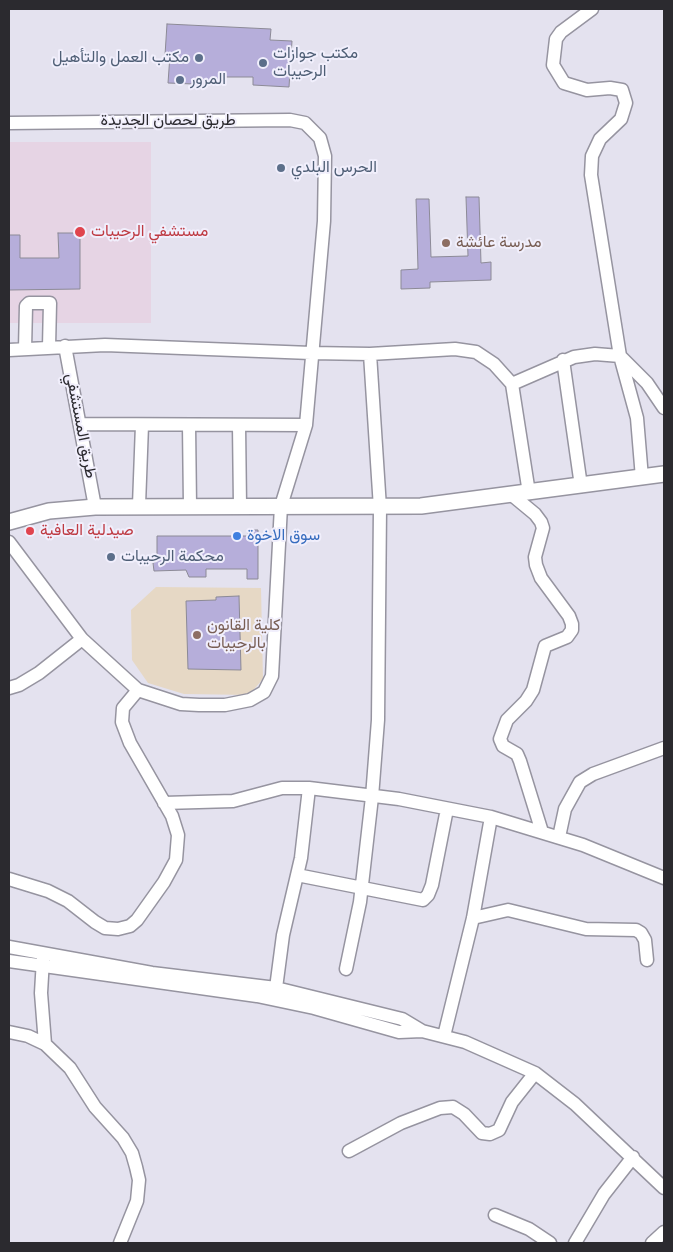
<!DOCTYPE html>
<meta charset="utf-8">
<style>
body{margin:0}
#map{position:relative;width:673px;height:1252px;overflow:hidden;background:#e4e2ef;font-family:"Nunito Sans",sans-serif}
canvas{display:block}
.frame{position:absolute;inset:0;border:10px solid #2b2a2f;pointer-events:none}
</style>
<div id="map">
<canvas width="673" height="1252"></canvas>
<div class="frame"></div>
</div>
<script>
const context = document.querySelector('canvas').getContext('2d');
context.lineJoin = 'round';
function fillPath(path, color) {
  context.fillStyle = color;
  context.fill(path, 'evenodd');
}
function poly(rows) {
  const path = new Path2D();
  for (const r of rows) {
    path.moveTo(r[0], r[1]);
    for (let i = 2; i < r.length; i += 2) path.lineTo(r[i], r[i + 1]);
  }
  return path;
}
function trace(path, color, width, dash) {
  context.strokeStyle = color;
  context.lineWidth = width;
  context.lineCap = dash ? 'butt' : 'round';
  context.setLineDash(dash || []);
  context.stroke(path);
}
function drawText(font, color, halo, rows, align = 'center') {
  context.font = font + ' "Nunito Sans",Vazirmatn,sans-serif';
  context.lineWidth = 4;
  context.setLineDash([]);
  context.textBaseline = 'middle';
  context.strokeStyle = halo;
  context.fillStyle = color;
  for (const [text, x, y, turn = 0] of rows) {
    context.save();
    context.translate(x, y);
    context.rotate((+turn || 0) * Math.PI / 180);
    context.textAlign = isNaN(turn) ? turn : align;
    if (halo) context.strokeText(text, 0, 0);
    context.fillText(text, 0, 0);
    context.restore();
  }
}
fillPath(poly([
 [156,587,261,588,263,679,249,695,184,694,148,683,132,660,131,610]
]), '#e6d8c5');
fillPath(poly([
 [9,142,151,142,151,323,9,323]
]), '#e6d4e4');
const building = poly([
 [167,24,271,29,270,40,292,41,289,87,253,85,253,77,220,77,220,85,168,83,170,55,165,55,167,24],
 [466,197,479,197,481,263,491,262,491,280,430,282,430,288,401,289,401,270,418,269,416,199,429,199,431,257,468,256,466,197],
 [58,233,80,233,80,289,9,290,9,235,20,235,20,258,59,258,58,233],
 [248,530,258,530,258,579,247,579,247,569,206,569,206,577,189,577,186,570,154,571,153,563,157,561,157,536,248,536,248,530],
 [239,596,241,670,188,669,186,601,216,600,216,597,239,596]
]);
fillPath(building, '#b6aeda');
trace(building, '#8c8a96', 1);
const minor = poly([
 [592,9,561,32,556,39,553,65,564,83,587,90,610,88,622,90,626,103,621,119,600,139,592,156,591,175,620,356,637,418,642,478],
 [9,123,290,120,305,123,320,138,325,156,324,221,306,425,281,506,272,676,264,692,250,700,225,705,199,705,181,704,138,690,82,639,9,542],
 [65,346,95,507],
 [25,349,26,306,29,303,50,303,49,347],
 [9,350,105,345,311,353,370,354,455,349,476,352,494,364,512,384,529,493],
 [563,360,581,486],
 [512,384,574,357,595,354,620,356,647,383,664,408],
 [80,424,306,425],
 [189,425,190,506],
 [239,425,240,506],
 [512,495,535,514,541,522,543,528,535,557,536,565,541,578,569,616,572,624,572,630,567,637,545,646,533,690,526,701,507,720,500,739,503,746,517,754,520,761,542,832],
 [139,505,142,425],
 [9,688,19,685,39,673,82,639],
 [164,803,233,801,282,788,309,788],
 [559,837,565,809,580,782,593,774,664,748],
 [297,875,423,900,428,895,432,885,447,809],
 [9,879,48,891,68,901,95,922,105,928,118,929,130,926,137,920,164,882,176,860,178,835,172,816,130,743,122,722,123,708,138,690],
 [473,918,508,910,586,929,636,930,641,933,645,940,647,960],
 [9,947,152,973,276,988,402,1019,422,1031],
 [43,959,41,993,45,1044,70,1068,95,1107,123,1138,132,1153,136,1167,139,1180,137,1201,120,1243],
 [9,961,257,996,314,1008,399,1032,422,1031,465,1042,535,1073,575,1104,664,1188],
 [346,969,360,902,372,797,378,720,380,508,370,354],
 [276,988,283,935,301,858,309,788,399,799,491,817,583,845,664,878],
 [9,1032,28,1036,45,1044],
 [444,1036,473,918,491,817],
 [349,1151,401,1123,440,1108,453,1107,464,1114,482,1133,490,1134,499,1130,512,1102,535,1073],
 [495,1215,529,1229,550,1243],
 [575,1243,604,1194,633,1157],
 [652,1243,664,1232]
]);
const major = poly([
 [9,522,49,511,95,507,421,506,664,474]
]);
trace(minor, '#9694a0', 15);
trace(major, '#9694a0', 18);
trace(minor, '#fff', 12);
trace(major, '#fff', 15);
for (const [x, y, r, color] of [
 [199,58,5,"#5c6f8a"],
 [263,63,5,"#5c6f8a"],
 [180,80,5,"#5c6f8a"],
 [281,168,5,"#5c6f8a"],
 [80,232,6,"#e0444e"],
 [446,243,5,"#8d6e63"],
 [30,531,5,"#e0444e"],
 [237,536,5,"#3f7fe0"],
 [111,557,5,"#5c6f8a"],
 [197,635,5,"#8d6e63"]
]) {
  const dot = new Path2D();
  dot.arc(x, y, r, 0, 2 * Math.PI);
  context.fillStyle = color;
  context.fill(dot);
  trace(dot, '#f1effc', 2);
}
drawText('16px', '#4e5e75', '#f1effc', [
 ["مكتب جوازات",273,54],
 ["الرحيبات",273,72],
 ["مكتب العمل والتأهيل",189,58,"right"],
 ["المرور",190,80],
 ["الحرس البلدي",291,168],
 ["محكمة الرحيبات",121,557]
], 'left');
drawText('16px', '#2b2a2f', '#f1effc', [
 ["طريق لحصان الجديدة",168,121],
 ["طريق المستشفي",80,426,79]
]);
drawText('16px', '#be3a42', '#f1effc', [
 ["مستشفي الرحيبات",91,232],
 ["صيدلية العافية",40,531]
], 'left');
drawText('16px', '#785e54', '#f1effc', [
 ["مدرسة عائشة",456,243],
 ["كلية القانون",207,626],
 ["بالرحيبات",207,644]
], 'left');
drawText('16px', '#366cbe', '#f1effc', [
 ["سوق الاخوة",247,536]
], 'left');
</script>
